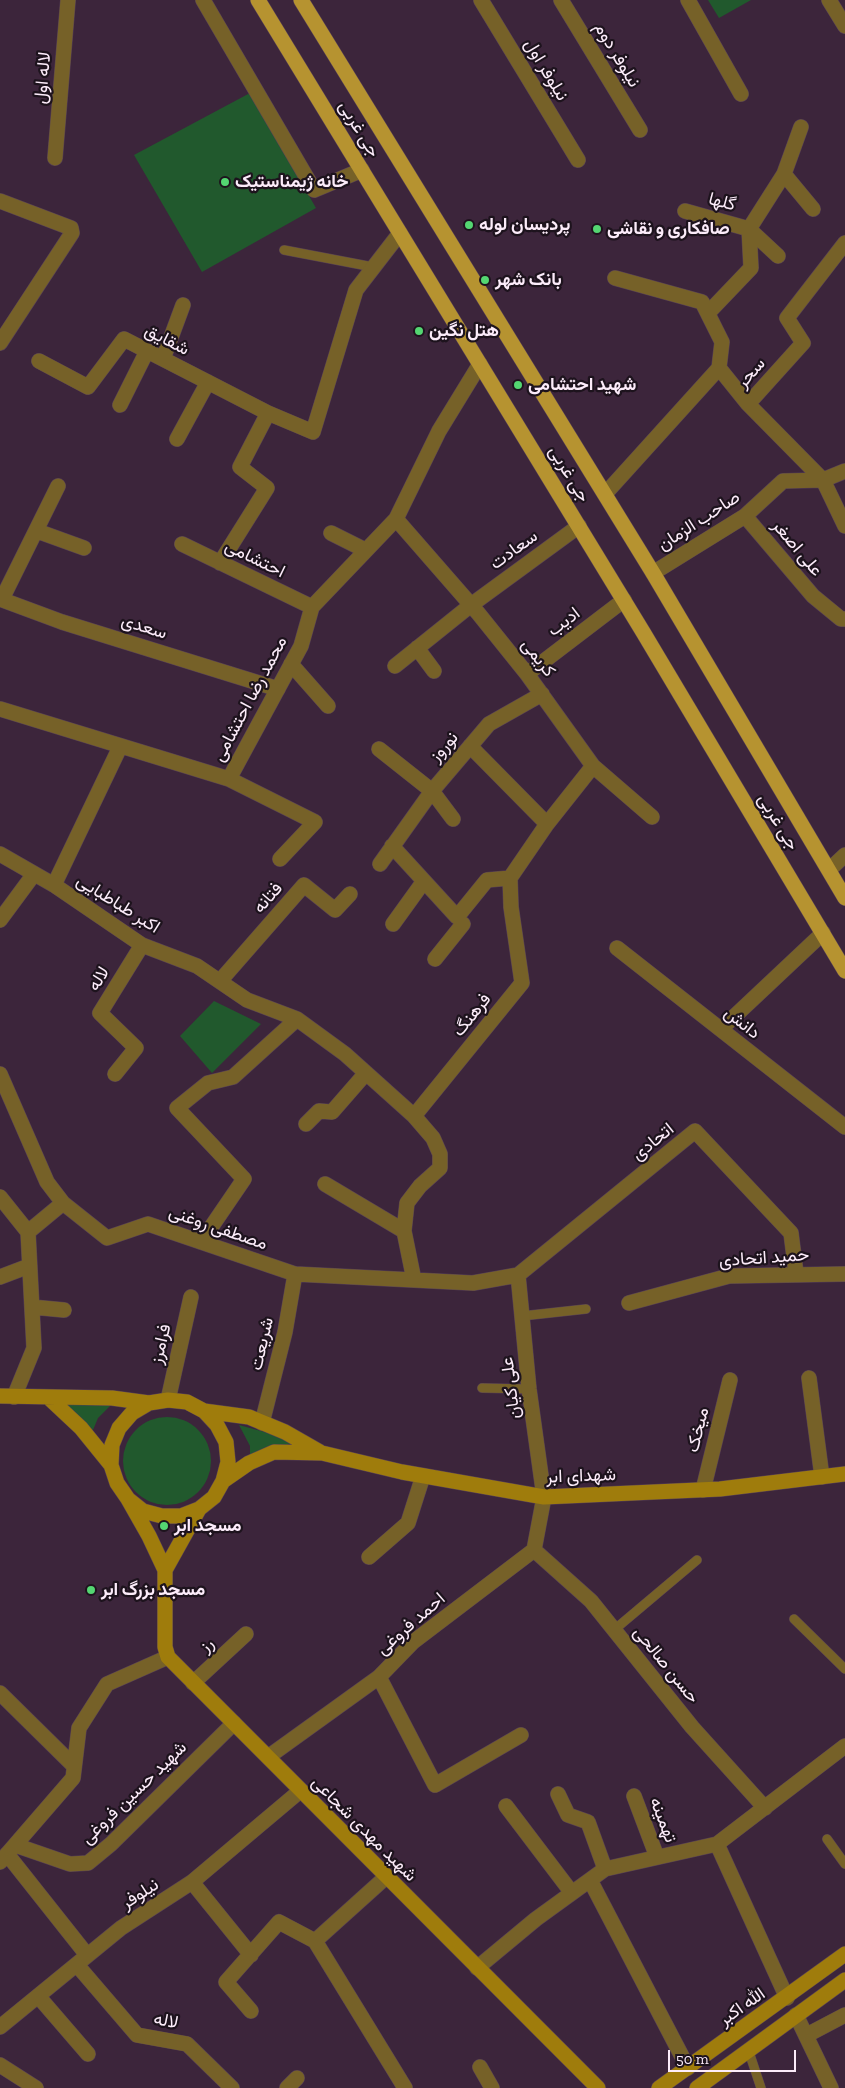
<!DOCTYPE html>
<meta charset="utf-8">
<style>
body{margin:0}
#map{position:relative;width:845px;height:2088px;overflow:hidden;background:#3c253b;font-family:"Zilla Slab",serif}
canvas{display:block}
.scale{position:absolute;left:668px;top:2050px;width:128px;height:22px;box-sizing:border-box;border:2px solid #fcecfa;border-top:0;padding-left:6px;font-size:15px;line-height:18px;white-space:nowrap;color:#fcecfa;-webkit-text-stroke:4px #1d131d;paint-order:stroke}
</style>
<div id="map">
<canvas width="845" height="2088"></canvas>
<div class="scale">50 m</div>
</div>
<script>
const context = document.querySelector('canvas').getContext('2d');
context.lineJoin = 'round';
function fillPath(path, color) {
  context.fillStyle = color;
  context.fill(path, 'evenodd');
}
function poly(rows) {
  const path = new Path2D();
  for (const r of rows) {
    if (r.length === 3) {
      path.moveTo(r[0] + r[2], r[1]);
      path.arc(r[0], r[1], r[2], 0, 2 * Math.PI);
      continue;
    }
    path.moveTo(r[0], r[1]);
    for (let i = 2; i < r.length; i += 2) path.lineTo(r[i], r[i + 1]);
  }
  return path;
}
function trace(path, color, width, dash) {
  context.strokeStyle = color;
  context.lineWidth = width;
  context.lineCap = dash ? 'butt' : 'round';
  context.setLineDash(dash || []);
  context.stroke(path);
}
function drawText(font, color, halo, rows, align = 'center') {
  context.font = font + ' "Zilla Slab",Vazirmatn,serif';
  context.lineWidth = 4.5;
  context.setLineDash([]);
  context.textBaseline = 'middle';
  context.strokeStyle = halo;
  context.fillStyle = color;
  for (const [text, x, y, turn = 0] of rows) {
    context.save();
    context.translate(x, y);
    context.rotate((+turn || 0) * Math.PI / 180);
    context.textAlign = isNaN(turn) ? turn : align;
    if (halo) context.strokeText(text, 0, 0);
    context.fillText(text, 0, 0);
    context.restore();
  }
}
fillPath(poly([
 [708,0,751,0,719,18],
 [250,93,316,208,202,272,134,155],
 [214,1001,261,1024,212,1073,180,1036],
 [61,1402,111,1405,98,1418,93,1430],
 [167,1461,44],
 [239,1425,272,1434,296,1442,250,1457,250,1446]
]), '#21592d');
const lane = poly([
 [284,250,373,267],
 [522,1316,586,1309],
 [482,1388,529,1389],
 [794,1619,845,1669],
 [614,1630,697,1560],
 [827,1839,845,1864],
 [748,2049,761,2088]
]);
const street = poly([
 [203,0,314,190,362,170],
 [481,0,578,160],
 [561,0,640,130],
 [688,0,741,94],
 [829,0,845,26],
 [55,158,68,0],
 [784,174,813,209],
 [0,201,71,228,72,233,0,343],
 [685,211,749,229,778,256],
 [615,278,702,302,722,342,719,368],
 [708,313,751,268,749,229,784,174,801,127],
 [163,359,183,305],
 [39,361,88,387,124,339,268,413,313,432,356,290,400,233],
 [748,404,823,480,845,526],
 [120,405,147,351],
 [177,439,208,382],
 [605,494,719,368,748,404,803,343,787,318,845,243],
 [745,516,813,596,841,619,845,619],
 [396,519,478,613,527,674,593,766,652,817],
 [37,531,84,548],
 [331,533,365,550],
 [182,544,312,607],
 [220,563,267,488,240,467,268,413],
 [653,573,745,516,783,481,823,480,845,471],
 [0,599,62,622,278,689],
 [2,599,58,486],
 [417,648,434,671],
 [291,664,328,706],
 [395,666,471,605,579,526],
 [527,674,624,600],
 [0,709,229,779,315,822,280,859],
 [470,746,547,824],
 [379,749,432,791,453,819],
 [229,779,301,646,312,607,396,519,439,431,480,364],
 [392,846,457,917,487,880,510,878],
 [0,854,54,885,142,945,197,966,247,1000,297,1019,345,1054,414,1116],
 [380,864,432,791,489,724,542,694],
 [829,870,845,855],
 [54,885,120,747],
 [0,920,34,874],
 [393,924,424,881],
 [617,948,845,1127],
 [435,959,463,924],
 [220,981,304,885,335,910,350,894],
 [721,1029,823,933],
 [0,1074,47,1182,63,1203,107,1238,148,1224,295,1274,473,1283,518,1275,695,1131,791,1233,796,1273],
 [115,1074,136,1048,100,1013,142,945],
 [306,1124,319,1111,332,1112,366,1073],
 [325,1184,404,1231],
 [0,1197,28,1232,34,1348,14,1397],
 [28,1232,63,1203],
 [201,1242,244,1179,177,1108,208,1083,233,1077,297,1019],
 [0,1277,29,1266],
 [414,1280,404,1231,407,1203,420,1186,440,1168,440,1154,433,1138,414,1116,522,983,511,907,510,878,547,824,593,766],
 [629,1303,729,1276,845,1274],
 [32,1307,64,1310],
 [809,1378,822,1477],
 [168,1400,191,1297],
 [262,1423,285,1332,295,1274],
 [703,1490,730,1380],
 [534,1550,591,1601,692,1727,765,1808],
 [369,1557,408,1523,423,1476],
 [379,1677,435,1785,521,1735],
 [193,1683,246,1634],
 [0,1693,74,1766],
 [268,1757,379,1677,413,1642,534,1550,544,1497,529,1389,518,1275],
 [558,1794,568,1815,588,1822,605,1869],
 [634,1796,657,1857],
 [506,1806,572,1893],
 [717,1844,787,1998],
 [15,1845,73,1778,79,1728,107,1684,168,1657],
 [7,1854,87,1955],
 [0,1862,15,1845,70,1864,88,1863,111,1844,234,1723],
 [386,1877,315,1941,405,2088],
 [590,1880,688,2068],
 [192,1882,251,1955],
 [77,1965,137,2035,187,2044,232,2088],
 [477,1968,536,1919,605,1869,717,1844,845,1746],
 [38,1996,88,2054],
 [251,2011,226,1982,279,1922,315,1941],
 [796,2015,831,2088],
 [0,2027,121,1928,192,1882,300,1791],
 [807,2035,845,2015],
 [0,2065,36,2088],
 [480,2067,492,2088],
 [287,2088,297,2078]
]);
const secondary = poly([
 [0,1396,112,1398,149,1403,168,1400,187,1402,204,1411,217,1425,226,1442,228,1462,223,1481,214,1497,199,1509,181,1516,162,1516,143,1511,128,1499,117,1483,111,1465,112,1445,119,1428,132,1413,149,1403],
 [49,1398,81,1428,111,1465],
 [204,1411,249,1417,285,1432,320,1452],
 [223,1481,249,1463,274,1452,322,1453,402,1472,544,1497,720,1489,845,1474],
 [128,1499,149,1536,165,1570,165,1647,168,1657,598,2088],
 [165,1570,199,1509],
 [659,2088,845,1954],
 [697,2088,845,1980]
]);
const primary = poly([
 [258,0,643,632,845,971],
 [301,0,653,573,845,898]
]);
trace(lane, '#574156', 10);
trace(street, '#574156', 16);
trace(secondary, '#574156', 16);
trace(primary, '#574156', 16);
trace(lane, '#766128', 9);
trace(street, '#766128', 15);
trace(secondary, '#9f7c0c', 15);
trace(primary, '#b69330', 15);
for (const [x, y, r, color] of [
 [225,182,5,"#54d672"],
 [469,225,5,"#54d672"],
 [597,229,5,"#54d672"],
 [485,280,5,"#54d672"],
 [419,331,5,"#54d672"],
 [518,385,5,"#54d672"],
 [164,1526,5,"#54d672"],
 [91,1590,5,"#54d672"]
]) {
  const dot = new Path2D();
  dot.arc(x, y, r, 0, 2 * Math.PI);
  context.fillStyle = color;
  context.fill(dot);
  trace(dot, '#1d131d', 2);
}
drawText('18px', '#fcecfa', '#1d131d', [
 ["نیلوفر دوم",617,55,59],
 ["نیلوفر اول",546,70,59],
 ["لاله اول",43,78,-85],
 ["جی غربی",359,129,59],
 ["گلها",722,202,15],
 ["شقایق",167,340,27],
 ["سحر",751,373,-48],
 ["جی غربی",569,474,59],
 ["صاحب الزمان",699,521,-33],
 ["علی اصغر",797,548,50],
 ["سعادت",514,550,-36],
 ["احتشامی",255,559,26],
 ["ادیب",564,622,-37],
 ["سعدی",144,627,17],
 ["کریمی",538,658,52],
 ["محمد رضا احتشامی",250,699,-62],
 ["نوروز",444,747,-49],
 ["جی غربی",778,822,59],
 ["فتانه",268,898,-49],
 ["اکبر طباطبایی",118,904,32],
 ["لاله",99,979,-58],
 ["فرهنگ",472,1015,-51],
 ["دانش",742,1023,38],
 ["اتحادی",653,1142,-39],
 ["مصطفی روغنی",218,1228,19],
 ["حمید اتحادی",764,1258,-4],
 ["فرامرز",161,1344,-77],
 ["شریعت",262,1344,-77],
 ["علی کیان",511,1388,-97],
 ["میخک",698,1430,-76],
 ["شهدای ابر",581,1476,-2],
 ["احمد فروغی",411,1624,-41],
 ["رز",207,1645,-43],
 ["حسن صالحی",666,1665,51],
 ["شهید حسین فروغی",134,1793,-44],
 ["تهمینه",663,1820,69],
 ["شهید مهدی شجاعی",364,1829,45],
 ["نیلوفر",140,1894,-33],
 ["الله اکبر",742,2007,-35],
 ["لاله",166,2021,11]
]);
drawText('bold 18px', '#fcecfa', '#1d131d', [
 ["خانه ژیمناستیک",235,182],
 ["پردیسان لوله",479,225],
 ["صافکاری و نقاشی",607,229],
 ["بانک شهر",495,280],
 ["هتل نگین",429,331],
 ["شهید احتشامی",528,385],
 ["مسجد ابر",174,1526],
 ["مسجد بزرگ ابر",101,1590]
], 'left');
</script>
